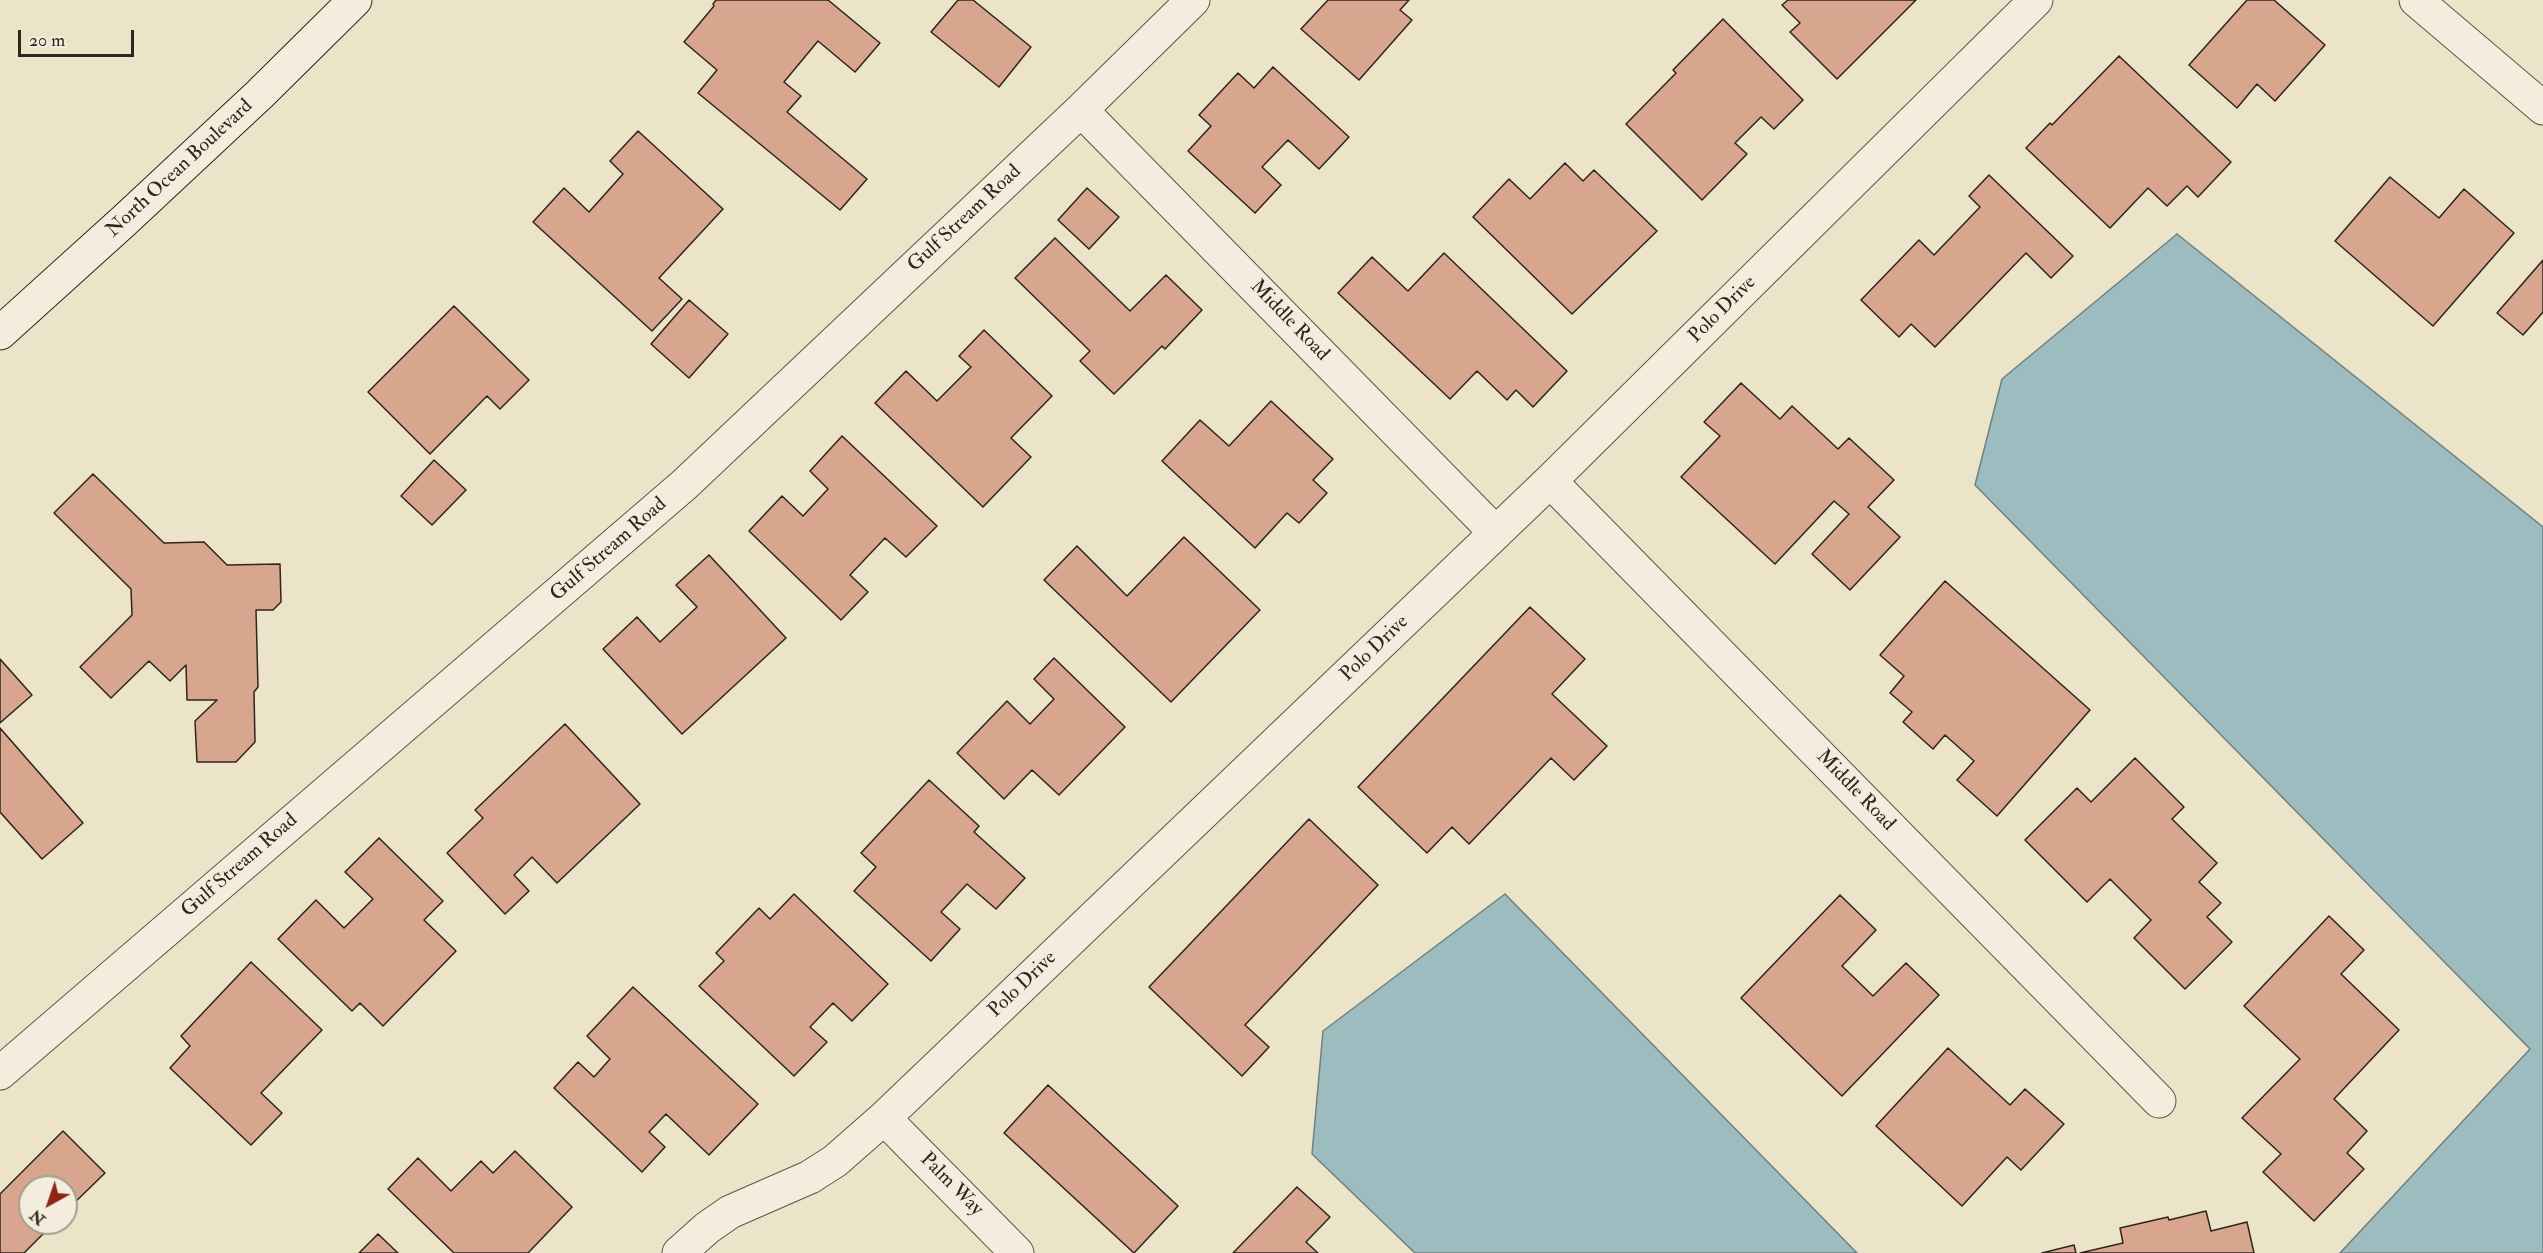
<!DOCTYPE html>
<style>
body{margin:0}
#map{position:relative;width:2543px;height:1253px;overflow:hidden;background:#ebe4c9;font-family:"IM FELL Double Pica",serif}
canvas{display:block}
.north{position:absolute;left:18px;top:1175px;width:60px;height:60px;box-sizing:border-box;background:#f2eddc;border:2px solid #a49d90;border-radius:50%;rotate:220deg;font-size:16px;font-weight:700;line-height:24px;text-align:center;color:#30241e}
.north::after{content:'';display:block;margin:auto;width:21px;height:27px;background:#8f2418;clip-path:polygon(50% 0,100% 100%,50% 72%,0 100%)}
.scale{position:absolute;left:18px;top:30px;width:116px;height:27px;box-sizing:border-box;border:3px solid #30241e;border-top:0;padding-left:8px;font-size:18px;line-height:21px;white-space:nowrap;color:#30241e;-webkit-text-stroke:4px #f2eddc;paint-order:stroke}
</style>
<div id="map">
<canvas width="2543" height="1253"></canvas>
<div class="north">N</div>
<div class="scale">20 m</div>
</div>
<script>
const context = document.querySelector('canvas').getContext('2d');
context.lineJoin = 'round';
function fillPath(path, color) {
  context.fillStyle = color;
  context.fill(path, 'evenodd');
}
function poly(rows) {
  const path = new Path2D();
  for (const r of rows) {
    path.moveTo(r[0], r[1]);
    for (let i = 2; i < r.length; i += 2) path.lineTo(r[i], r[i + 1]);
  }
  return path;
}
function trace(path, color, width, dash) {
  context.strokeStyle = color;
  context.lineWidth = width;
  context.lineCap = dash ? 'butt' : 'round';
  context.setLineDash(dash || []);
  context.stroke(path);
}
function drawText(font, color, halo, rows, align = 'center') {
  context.font = font + ' "IM FELL Double Pica",serif';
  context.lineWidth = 4.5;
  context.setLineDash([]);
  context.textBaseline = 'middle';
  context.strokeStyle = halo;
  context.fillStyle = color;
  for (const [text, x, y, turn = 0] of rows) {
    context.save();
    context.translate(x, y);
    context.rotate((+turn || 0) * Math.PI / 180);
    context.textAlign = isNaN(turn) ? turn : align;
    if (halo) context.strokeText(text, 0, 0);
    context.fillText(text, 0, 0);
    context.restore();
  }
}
const water = poly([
 [2177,234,2543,527,2543,1253,2340,1253,2530,1049,1975,485,2002,379,2177,234],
 [1505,894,1857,1253,1415,1253,1312,1154,1323,1031,1505,894]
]);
fillPath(water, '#9cbcc0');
trace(water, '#717f7f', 1.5);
const building = poly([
 [716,0,828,0,880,43,855,72,818,41,784,82,801,96,787,112,867,179,840,210,698,93,717,70,684,42,714,6,713,4,716,0],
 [958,0,973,0,1031,47,999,87,931,32,958,0],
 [1328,0,1409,0,1400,10,1412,20,1359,80,1301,29,1328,0],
 [1788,0,1916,0,1837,79,1790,32,1800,23,1782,5,1788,0],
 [2247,0,2274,0,2325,45,2275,101,2257,84,2237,108,2189,65,2247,0],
 [1723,19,1803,100,1774,129,1761,117,1735,143,1747,154,1702,200,1626,124,1676,73,1673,70,1723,19],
 [2119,56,2231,162,2198,197,2187,186,2167,206,2148,188,2110,228,2026,148,2050,123,2052,125,2119,56],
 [1273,67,1349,137,1319,169,1288,140,1262,167,1281,185,1255,213,1188,151,1211,126,1199,115,1238,73,1254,88,1273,67],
 [638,131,723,209,659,278,682,299,652,331,533,222,564,188,589,212,623,174,610,161,638,131],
 [1565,163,1583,181,1594,170,1657,231,1572,314,1473,217,1509,179,1530,199,1565,163],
 [1989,175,2073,256,2051,278,2026,253,1935,347,1911,324,1899,337,1861,300,1919,240,1934,255,1980,207,1969,196,1989,175],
 [2390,177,2439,218,2464,189,2514,233,2433,326,2335,241,2390,177],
 [1087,188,1119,217,1089,249,1058,220,1087,188],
 [1055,238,1130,311,1166,275,1202,310,1165,349,1162,346,1114,394,1080,361,1090,351,1015,278,1055,238],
 [1444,253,1567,371,1533,407,1516,390,1507,400,1477,371,1450,399,1338,293,1372,257,1408,291,1444,253],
 [2543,260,2543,312,2523,335,2497,313,2543,260],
 [689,300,728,334,689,378,651,344,689,300],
 [454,306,529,380,500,409,487,396,430,454,368,392,454,306],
 [984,330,1052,396,1011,438,1031,457,983,507,875,403,906,371,937,401,971,367,959,356,984,330],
 [1741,383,1780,419,1792,406,1838,449,1849,438,1894,480,1868,507,1900,537,1850,590,1812,554,1849,514,1834,501,1775,564,1681,477,1720,436,1704,422,1741,383],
 [1271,401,1333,459,1313,480,1327,493,1299,523,1287,513,1255,548,1162,461,1200,420,1229,446,1271,401],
 [842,436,937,526,906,557,885,538,850,575,868,592,841,620,749,531,782,496,803,516,828,489,810,471,842,436],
 [434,460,466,490,432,525,401,496,434,460],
 [93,474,164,543,204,542,227,565,280,564,281,602,273,610,256,610,258,687,254,692,255,742,236,762,197,762,195,721,217,700,187,700,186,665,170,681,149,661,111,698,80,667,132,615,131,589,54,513,93,474],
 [1184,537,1260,610,1171,702,1044,580,1077,546,1127,596,1184,537],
 [709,555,786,638,682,734,603,649,637,617,660,642,697,607,676,585,709,555],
 [1945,581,2090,710,1997,816,1957,780,1974,761,1945,735,1933,749,1903,722,1912,712,1890,693,1904,676,1880,655,1945,581],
 [1530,607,1585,659,1552,694,1607,746,1574,780,1551,758,1469,844,1452,827,1427,853,1358,787,1530,607],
 [1054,658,1125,727,1059,795,1032,770,1004,799,957,753,1007,701,1030,724,1054,699,1034,679,1054,658],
 [0,659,32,695,0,723,0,659],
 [565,724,640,804,557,883,532,857,514,875,529,891,505,914,447,853,483,818,475,810,565,724],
 [0,728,83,823,42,859,0,812,0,728],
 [2135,758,2184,807,2172,819,2217,863,2199,882,2221,903,2207,917,2232,942,2185,989,2134,938,2151,920,2110,879,2087,902,2025,840,2077,788,2091,802,2135,758],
 [929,780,979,826,974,832,1025,878,996,909,967,884,941,912,960,929,931,961,854,891,876,867,861,853,929,780],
 [1309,819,1378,885,1245,1025,1269,1047,1242,1076,1149,987,1309,819],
 [379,838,443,901,424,920,456,951,383,1026,360,1003,352,1011,278,939,316,900,344,928,373,899,345,872,379,838],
 [794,894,888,984,852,1021,833,1003,810,1027,827,1042,794,1076,699,986,724,961,716,953,759,908,770,919,794,894],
 [1840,895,1876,930,1842,966,1873,996,1906,963,1939,995,1842,1096,1741,998,1840,895],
 [2329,916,2364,950,2341,974,2399,1030,2334,1099,2367,1131,2347,1153,2364,1169,2314,1221,2263,1172,2281,1154,2242,1118,2300,1059,2244,1006,2329,916],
 [251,962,322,1030,261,1093,282,1113,251,1145,170,1068,190,1046,181,1036,251,962],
 [633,987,758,1104,709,1155,666,1114,649,1132,665,1147,642,1172,554,1088,578,1062,594,1077,610,1059,587,1036,633,987],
 [1948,1048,2010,1105,2025,1089,2064,1124,2021,1170,2007,1157,1962,1206,1876,1126,1948,1048],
 [1048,1085,1178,1206,1134,1253,1004,1133,1048,1085],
 [63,1131,105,1173,66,1211,66,1187,30,1187,30,1223,54,1223,24,1253,0,1253,0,1194,63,1131],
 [515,1151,572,1207,528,1253,454,1253,388,1189,418,1158,451,1191,481,1161,493,1173,515,1151],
 [1297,1187,1330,1217,1306,1242,1318,1253,1233,1253,1297,1187],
 [2206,1211,2211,1231,2247,1222,2254,1253,2080,1253,2123,1243,2120,1228,2168,1217,2169,1220,2206,1211],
 [378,1234,398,1253,359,1253,378,1234],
 [2074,1245,2076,1253,2042,1253,2074,1245]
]);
fillPath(building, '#d8a58e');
trace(building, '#30241e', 1.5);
const minor = poly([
 [2416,0,2543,108],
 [1081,110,1496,533],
 [1550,481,2159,1101],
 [0,1073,684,485,1081,110,1193,0],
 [884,1118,1017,1253],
 [679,1253,707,1228,730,1212,810,1177,835,1161,884,1118,1550,481,2036,0]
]);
const secondary = poly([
 [0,333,125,220,260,94,355,0]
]);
trace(minor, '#5f5449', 35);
trace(secondary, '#30241e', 35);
trace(minor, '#f2eddc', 33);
trace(secondary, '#f2eddc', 33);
drawText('20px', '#30241e', '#f2eddc', [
 ["North Ocean Boulevard",180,169,-43],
 ["Gulf Stream Road",965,219,-43],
 ["Polo Drive",1723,310,-45],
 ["Middle Road",1289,321,46],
 ["Gulf Stream Road",609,550,-41],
 ["Polo Drive",1375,649,-44],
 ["Middle Road",1855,791,46],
 ["Gulf Stream Road",240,866,-41],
 ["Polo Drive",1023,985,-44],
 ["Palm Way",951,1185,45]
]);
</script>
